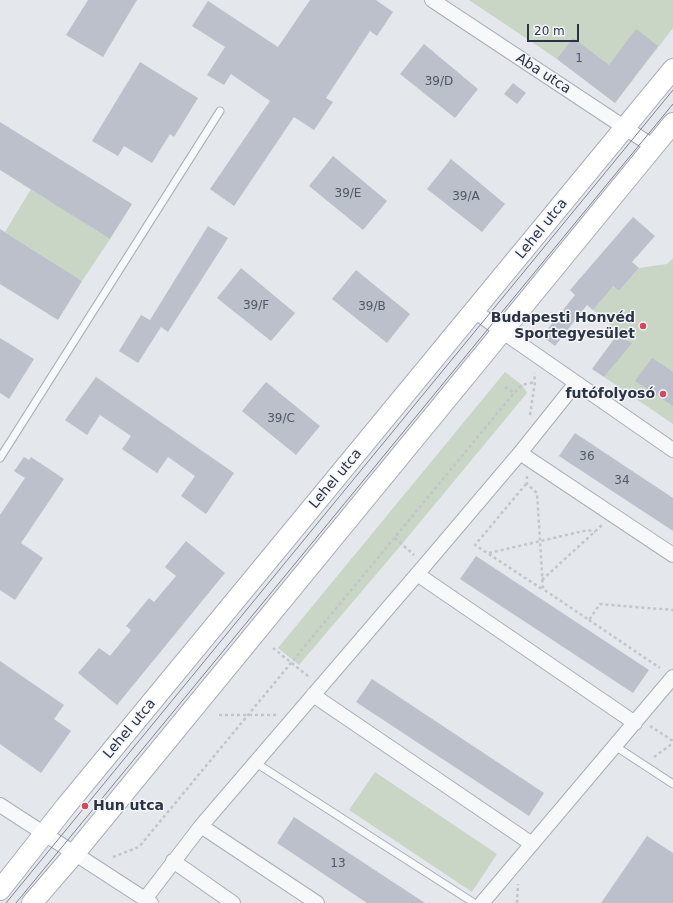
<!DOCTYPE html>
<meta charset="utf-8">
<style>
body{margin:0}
#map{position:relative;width:673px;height:903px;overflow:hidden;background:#e4e7ec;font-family:"DejaVu Sans",sans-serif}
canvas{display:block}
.scale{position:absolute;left:527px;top:24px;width:52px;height:18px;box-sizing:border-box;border:2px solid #2b3445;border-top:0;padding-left:5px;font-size:12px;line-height:14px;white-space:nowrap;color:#2b3445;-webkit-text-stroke:3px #f4f6f9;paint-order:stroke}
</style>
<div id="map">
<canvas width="673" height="903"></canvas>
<div class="scale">20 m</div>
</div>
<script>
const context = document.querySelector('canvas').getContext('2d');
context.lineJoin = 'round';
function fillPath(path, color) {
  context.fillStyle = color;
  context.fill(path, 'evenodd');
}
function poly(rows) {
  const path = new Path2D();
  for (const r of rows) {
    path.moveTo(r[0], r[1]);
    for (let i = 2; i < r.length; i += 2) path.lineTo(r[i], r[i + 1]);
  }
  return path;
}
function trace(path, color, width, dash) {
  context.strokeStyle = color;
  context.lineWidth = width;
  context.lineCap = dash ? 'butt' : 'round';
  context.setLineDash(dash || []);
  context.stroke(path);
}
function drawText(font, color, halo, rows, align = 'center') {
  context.font = font + ' "DejaVu Sans",sans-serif';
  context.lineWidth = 3;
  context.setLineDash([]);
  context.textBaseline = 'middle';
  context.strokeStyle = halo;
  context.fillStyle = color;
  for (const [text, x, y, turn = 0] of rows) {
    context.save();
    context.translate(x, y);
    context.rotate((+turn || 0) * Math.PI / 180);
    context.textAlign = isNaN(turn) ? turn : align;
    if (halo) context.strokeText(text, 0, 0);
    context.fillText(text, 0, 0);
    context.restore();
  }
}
fillPath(poly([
 [469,0,673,0,673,28,615,103,557,59],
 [31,189,110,239,82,281,5,232],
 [673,258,673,424,604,377,631,343,593,310,609,283,619,291,639,268,667,264],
 [505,372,522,385,527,393,402,544,299,665,278,648],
 [375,772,497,854,472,892,349,810]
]), '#c9d6c5');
fillPath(poly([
 [88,0,137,0,103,57,66,35],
 [310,0,376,0,393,12,377,36,370,31,326,98,333,102,314,130,294,117,234,206,210,189,270,101,231,74,224,85,207,75,225,47,192,26,208,1,278,47],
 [636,29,658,46,615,103,557,59,573,38,609,65],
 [424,44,478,89,455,118,400,74],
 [140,62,198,98,174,137,170,134,152,163,124,146,118,156,92,141],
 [513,83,526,93,517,104,504,94],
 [0,122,132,204,110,239,0,170],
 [333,156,387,201,363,230,309,186],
 [451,159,505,204,482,232,427,189],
 [633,217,655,236,632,262,639,268,619,291,613,286,593,310,587,305,555,346,542,336,575,295,570,290],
 [208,226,228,238,168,332,161,327,138,363,119,351,141,315,150,320],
 [0,229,82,281,58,320,0,284],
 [241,268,295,313,271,341,217,298],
 [356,270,410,314,387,343,332,299],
 [617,335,632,343,604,377,592,369],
 [0,338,34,359,9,399,0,393],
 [652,358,673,372,673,406,635,381],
 [96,377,234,473,206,514,181,496,195,476,168,457,157,473,122,449,131,436,100,415,87,435,65,420],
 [266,382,320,426,296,455,242,411],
 [575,433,673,498,673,531,559,456],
 [24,457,29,460,31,457,64,479,21,543,43,558,15,600,0,590,0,515,25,478,14,471],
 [186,541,225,573,117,705,78,673,99,648,110,656,131,630,126,626,149,598,154,602,176,576,165,567],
 [476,556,649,670,633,693,460,579],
 [0,661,64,705,54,719,71,731,41,773,0,744],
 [372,679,544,793,529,816,356,702],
 [294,817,425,903,367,903,277,843],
 [647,836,673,853,673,903,601,903]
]), '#bbc0ca');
const lane = poly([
 [0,458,220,111],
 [615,746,673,784],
 [256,763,474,903]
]);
const street = poly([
 [432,0,654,147],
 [475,311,503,332,673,450],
 [520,453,673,555],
 [417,574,635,723],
 [313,695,532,844],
 [0,805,151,903],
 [201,826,317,903],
 [173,861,233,903],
 [145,899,201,826,425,565,520,453,576,383],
 [482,903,673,677]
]);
const secondary = poly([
 [0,890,66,806,673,69],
 [32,903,75,853,673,123]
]);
trace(lane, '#a9aeb7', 9);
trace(street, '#a9aeb7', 16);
trace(secondary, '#a9aeb7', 22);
trace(poly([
 [505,387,514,393],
 [530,415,535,382,534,373],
 [527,476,527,484,537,493,543,589,589,620,600,604,673,610],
 [526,484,475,545,542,589],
 [395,538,414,555],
 [489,553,588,530,595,532],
 [542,580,602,525],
 [589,620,660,668],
 [273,648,309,677],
 [219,715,277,715],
 [650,726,673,741],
 [654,757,673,743],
 [113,857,139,847,514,393,522,385,535,382],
 [517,903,518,884]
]), '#c2c5cb', 2.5, [3, 3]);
trace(lane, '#f7f8fa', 7);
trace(street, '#f7f8fa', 14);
trace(secondary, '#fff', 20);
trace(poly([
 [6,903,673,90],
 [16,903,673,104]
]), '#7d8696', 1);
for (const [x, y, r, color] of [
 [643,326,4,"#d1495b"],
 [663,394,4,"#d1495b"],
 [85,806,4,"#d1495b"]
]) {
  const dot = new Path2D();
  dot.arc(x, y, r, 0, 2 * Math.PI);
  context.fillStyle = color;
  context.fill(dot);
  trace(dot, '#f4f6f9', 1.5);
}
drawText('12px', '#4f5766', null, [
 ["1",579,59],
 ["39/D",439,82],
 ["39/E",348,194],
 ["39/A",466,197],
 ["39/F",256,306],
 ["39/B",372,307],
 ["39/C",281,419],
 ["36",587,457],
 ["34",622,481],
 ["13",338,864]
]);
drawText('14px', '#2b3445', '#f4f6f9', [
 ["Aba utca",543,74,33],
 ["Lehel utca",542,229,-51],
 ["Lehel utca",336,479,-50],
 ["Lehel utca",130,729,-50]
]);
drawText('bold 14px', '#2b3445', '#f4f6f9', [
 ["Budapesti Honvéd",635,318],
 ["Sportegyesület",635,334],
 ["futófolyosó",655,394],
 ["Hun utca",93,806,"left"]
], 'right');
</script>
